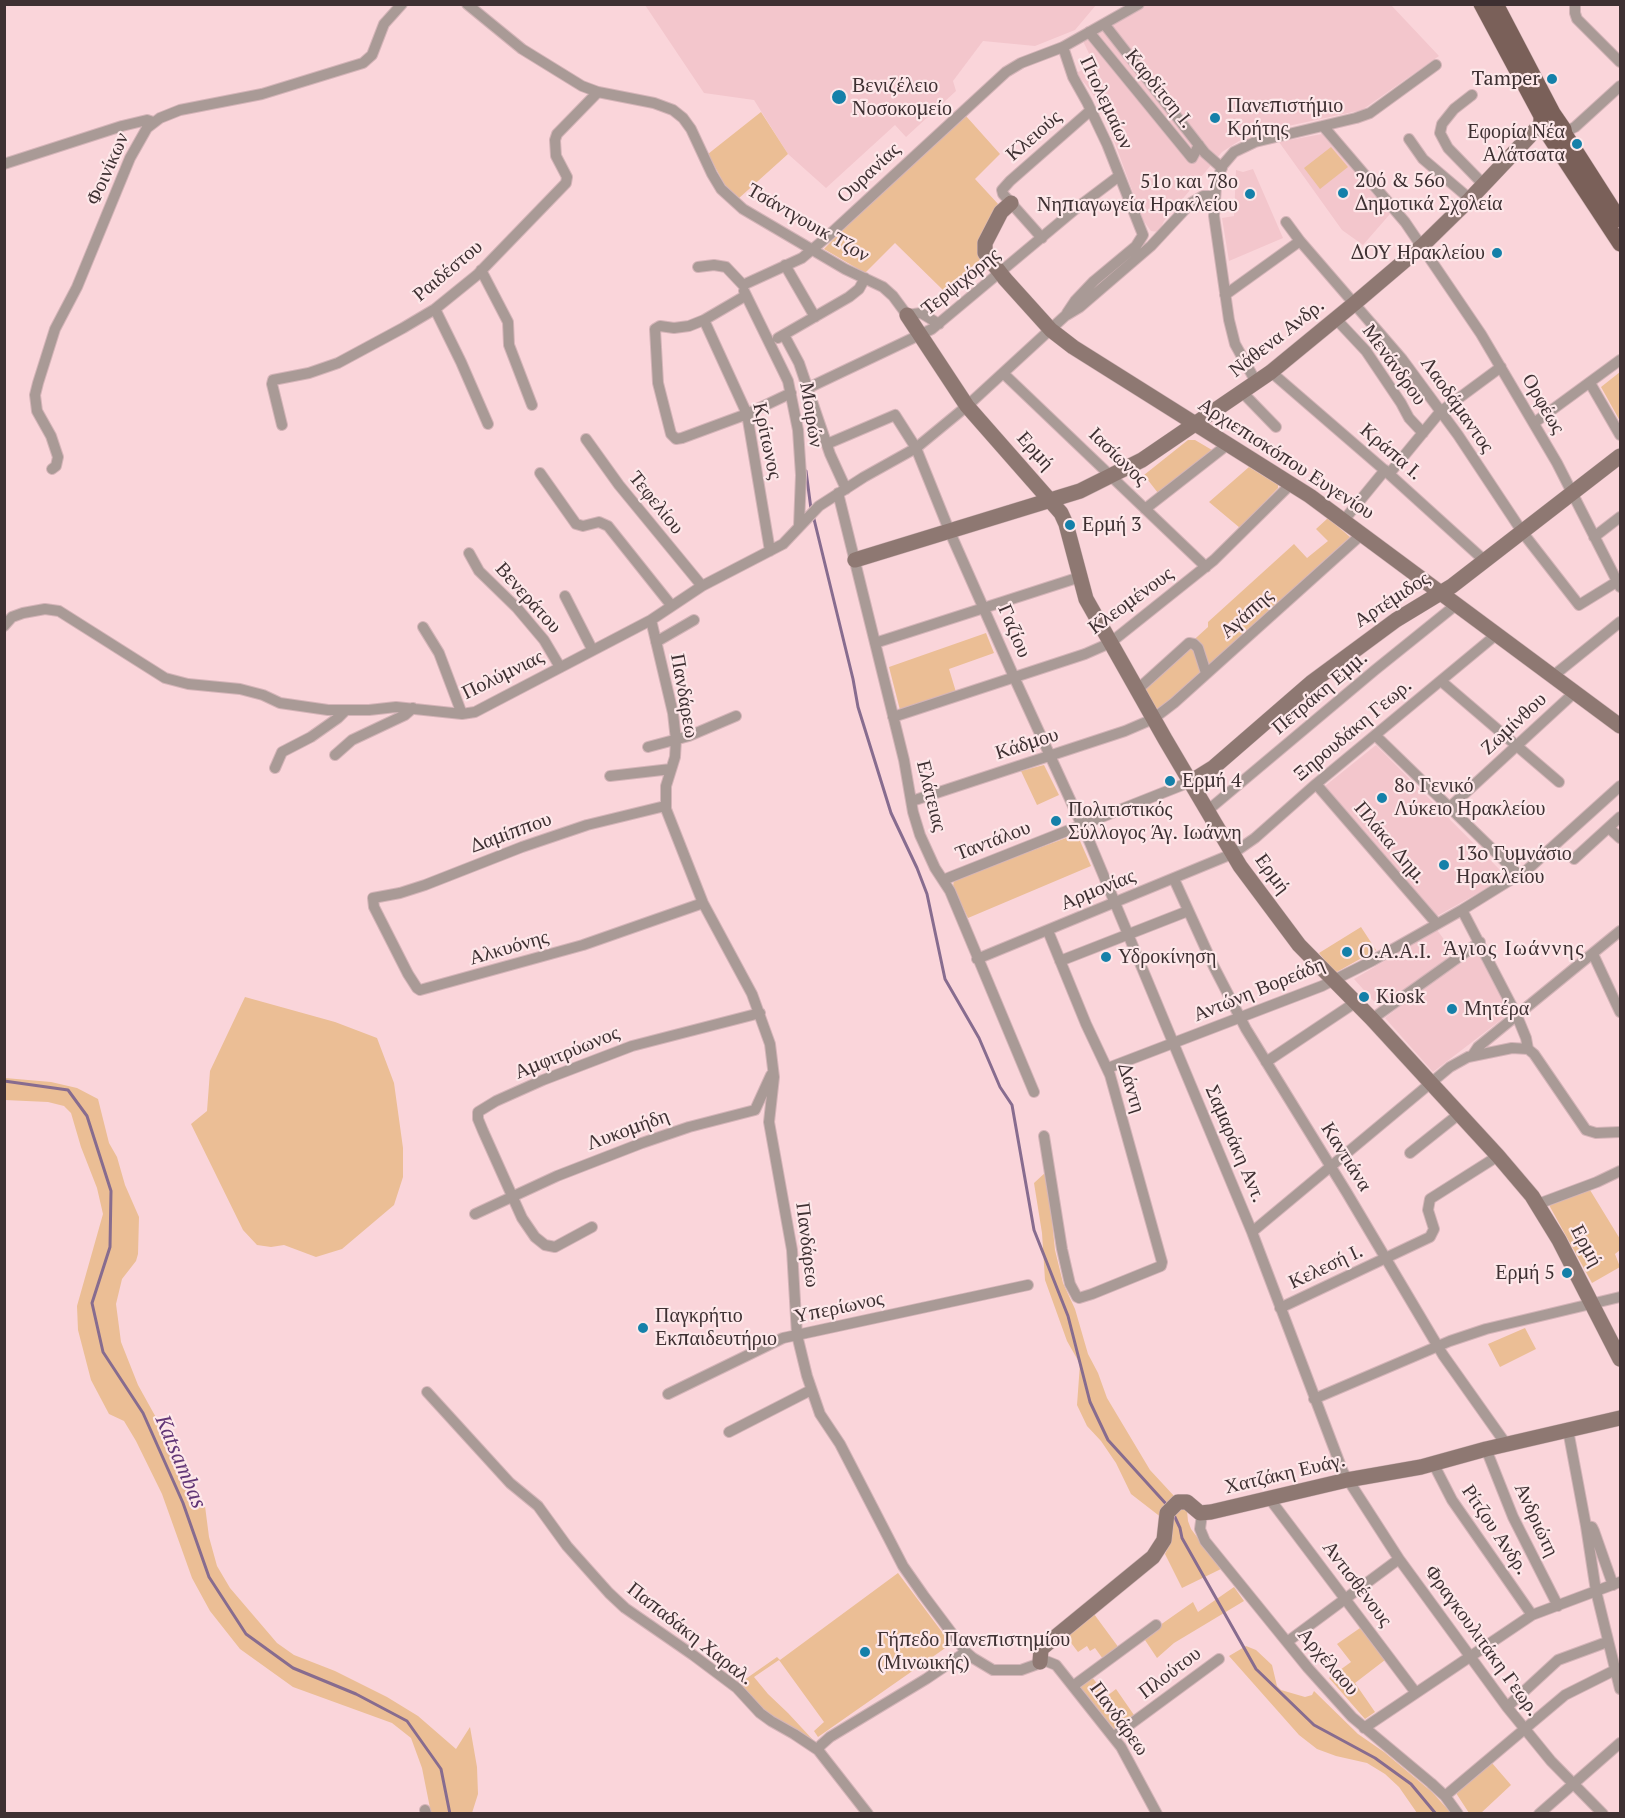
<!DOCTYPE html>
<meta charset="utf-8">
<style>
body{margin:0}
#map{position:relative;width:1625px;height:1818px;overflow:hidden;background:#fad5da;font-family:"PT Serif",serif}
canvas{display:block}
.frame{position:absolute;inset:0;border:6px solid #3e3032;pointer-events:none}
</style>
<div id="map">
<canvas width="1625" height="1818"></canvas>
<div class="frame"></div>
</div>
<script>
const context = document.querySelector('canvas').getContext('2d');
context.lineJoin = 'round';
function fillPath(path, color) {
  context.fillStyle = color;
  context.fill(path, 'evenodd');
}
function poly(rows) {
  const path = new Path2D();
  for (const r of rows) {
    path.moveTo(r[0], r[1]);
    for (let i = 2; i < r.length; i += 2) path.lineTo(r[i], r[i + 1]);
  }
  return path;
}
function trace(path, color, width, dash) {
  context.strokeStyle = color;
  context.lineWidth = width;
  context.lineCap = dash ? 'butt' : 'round';
  context.setLineDash(dash || []);
  context.stroke(path);
}
function drawText(font, color, halo, rows, align = 'center') {
  context.font = font + ' "PT Serif",serif';
  context.lineWidth = 4.5;
  context.setLineDash([]);
  context.textBaseline = 'middle';
  context.strokeStyle = halo;
  context.fillStyle = color;
  for (const [text, x, y, turn = 0] of rows) {
    context.save();
    context.translate(x, y);
    context.rotate((+turn || 0) * Math.PI / 180);
    context.textAlign = isNaN(turn) ? turn : align;
    if (halo) context.strokeText(text, 0, 0);
    context.fillText(text, 0, 0);
    context.restore();
  }
}
fillPath(poly([
 [1135,4,1391,5,1439,56,1362,110,1265,131,1239,141,1222,152,1164,221,1159,232,1151,231,1143,220,1105,116,1091,91,1076,73,1094,64,1083,41],
 [645,5,1096,5,1075,30,1035,46,983,41,953,81,956,91,906,137,895,125,826,188,788,154,754,100,704,93],
 [1322,134,1390,214,1363,245,1342,230,1279,142],
 [1253,169,1283,238,1229,261,1222,218,1234,216,1236,170,1243,172],
 [1376,745,1507,877,1437,916,1325,786],
 [1437,930,1454,953,1380,1008,1354,979],
 [1479,951,1510,1013,1433,1072,1385,1018,1421,990]
]), '#f3c6cc');
fillPath(poly([
 [761,112,788,154,738,199,727,189,708,154],
 [966,116,1000,154,975,179,999,205,977,250,982,258,944,291,895,243,865,273,824,249,856,216],
 [1331,147,1348,167,1320,189,1304,168],
 [1620,372,1620,421,1601,387],
 [1188,440,1195,440,1212,450,1158,493,1144,475],
 [1249,467,1278,485,1278,488,1240,528,1209,502],
 [1328,518,1350,537,1158,711,1143,686,1208,627,1208,622,1294,544,1307,558,1328,541,1316,529],
 [986,633,994,653,949,669,956,692,900,710,889,667],
 [1044,765,1059,795,1037,805,1021,771],
 [1077,834,1091,866,968,918,953,887,954,879],
 [1361,927,1376,950,1335,973,1319,953],
 [245,997,335,1022,377,1038,394,1083,403,1148,403,1177,394,1205,342,1249,316,1257,284,1245,271,1247,257,1245,243,1230,191,1124,207,1111,210,1071],
 [5,1078,51,1082,77,1088,98,1099,109,1143,117,1157,125,1185,139,1217,138,1254,136,1261,122,1279,116,1304,121,1342,138,1385,205,1506,209,1537,217,1566,230,1588,277,1643,294,1655,335,1671,387,1697,418,1716,456,1749,470,1727,477,1767,478,1794,472,1813,431,1813,422,1768,411,1738,392,1723,293,1687,240,1649,210,1611,192,1578,162,1494,136,1441,124,1421,109,1414,91,1380,78,1330,77,1306,103,1214,97,1188,81,1147,71,1113,64,1106,48,1102,5,1100],
 [1047,1171,1055,1250,1063,1283,1075,1309,1088,1354,1098,1373,1107,1398,1150,1470,1175,1497,1162,1518,1131,1494,1116,1463,1101,1441,1087,1426,1077,1405,1080,1364,1067,1341,1045,1280,1042,1233,1034,1183],
 [1590,1190,1620,1239,1620,1250,1615,1254,1620,1267,1592,1283,1549,1205],
 [1525,1328,1536,1349,1500,1367,1488,1344],
 [1178,1505,1187,1511,1188,1521,1191,1529,1221,1569,1182,1588,1165,1554,1172,1539,1169,1517],
 [898,1573,951,1644,818,1737,814,1731,824,1722,779,1660,754,1677,768,1694,788,1713,814,1741,762,1711,737,1685,777,1657,780,1660],
 [1234,1587,1244,1601,1174,1643,1157,1658,1143,1637,1193,1602,1198,1612],
 [1094,1614,1119,1648,1103,1659,1095,1648,1090,1651,1087,1646,1078,1652,1065,1635],
 [1360,1628,1385,1660,1355,1683,1375,1712,1365,1719,1329,1678,1351,1662,1337,1644],
 [1246,1646,1256,1650,1272,1665,1277,1686,1281,1690,1305,1697,1312,1695,1314,1691,1358,1734,1384,1752,1432,1792,1451,1813,1417,1813,1399,1787,1385,1774,1367,1763,1336,1756,1317,1749,1299,1735,1229,1656],
 [1091,1676,1107,1696,1116,1689,1134,1715,1113,1730,1101,1713,1078,1686],
 [1492,1763,1511,1785,1481,1813,1469,1813,1456,1793]
]), '#ebbe95');
trace(poly([
 [806,471,811,509],
 [813,515,853,679,858,707,891,813,917,868,927,894,945,979,979,1038,1000,1087,1012,1105,1034,1230,1068,1316,1090,1402,1108,1440,1167,1505],
 [4,1081,68,1090,87,1116,111,1191,110,1247,92,1303,103,1352,143,1413,183,1503,209,1577,246,1634,293,1668,356,1694,407,1721,441,1769,450,1814],
 [1173,1513,1180,1528,1182,1538,1256,1669,1314,1725,1375,1758,1411,1784,1436,1814]
]), '#876c8f', 3);
const street = poly([
 [467,4,522,49,582,86,598,92,654,103,673,110,683,118,691,129,712,174,721,189,743,209,845,269,883,287,893,296,907,315,921,313,939,324],
 [1575,4,1575,13,1577,19,1620,62],
 [1105,25,1205,153,1222,168],
 [1089,32,1192,158,1199,145],
 [1063,47,1073,77,1087,102,1107,144,1143,235,1136,246,1094,281,1075,301,1067,313],
 [1472,95,1454,109,1442,124,1440,133,1448,148,1483,184],
 [1323,126,1405,222,1481,334,1557,463,1620,587],
 [1565,132,1575,127,1620,86],
 [1409,139,1423,159,1470,199],
 [4,164,122,126,147,120,153,122],
 [1286,222,1300,241,1402,359,1458,435,1523,533,1579,605,1618,581],
 [1042,238,1003,194,1002,190,1010,181,1091,110],
 [785,265,815,317],
 [698,267,714,265,726,267,743,285,802,258,827,237,1006,72,1021,63,1063,47,1139,4],
 [481,270,508,322,509,345,532,405],
 [744,291,788,381,798,430,801,475,799,526],
 [1225,295,1300,241],
 [745,296,704,320,689,326,674,328,660,326,655,329,658,383,671,434,676,439,682,438,747,414,791,393],
 [435,309,461,362,488,424],
 [1336,319,1366,351,1401,403,1409,418,1423,433],
 [704,320,747,414,770,551],
 [784,335,799,363,830,454,846,489],
 [778,338,849,297,859,289,865,278],
 [1271,372,1389,474,1485,561],
 [1004,374,1206,567],
 [1256,382,1235,344,1229,320,1214,216,1216,186,1222,166,1234,152,1255,142,1356,118,1370,113,1436,65],
 [1590,383,1620,435],
 [808,388,932,329,1078,207,1119,176],
 [1242,392,1276,427],
 [1534,423,1620,360],
 [282,425,272,384,273,380,309,373,338,363,403,328,435,309,477,275,566,183,567,177,556,156,555,140,557,134,598,92],
 [586,439,619,485,702,586],
 [827,444,895,415,916,448,949,530,1014,677,1090,843,1252,1232,1343,1472,1399,1559,1507,1707,1551,1761,1603,1814],
 [52,469,56,466,58,457,51,436,37,411,35,395,38,383,55,329,77,287,130,158,147,128,160,118,180,110,262,94,363,63,372,55,384,24,402,4],
 [540,473,576,524,583,526,599,522,608,526,671,605],
 [1389,474,1440,412,1501,367],
 [838,493,904,760,913,812,920,835,935,868,950,891,1034,1092],
 [1145,509,1227,445],
 [1344,520,1385,470],
 [1594,537,1620,517],
 [469,553,479,571,517,608,544,640,560,667],
 [565,596,592,649],
 [651,620,673,713,676,740,675,757,666,786,666,809,703,903,752,994,770,1044,774,1077,769,1122,792,1250,797,1335,807,1376,820,1414,840,1444,903,1566,924,1596,966,1652,973,1658,993,1670,1021,1670,1046,1661,1056,1665,1121,1747,1157,1814],
 [4,626,12,617,23,613,45,609,59,611,165,678,188,684,240,689,263,695,280,703,328,710,369,710,396,707,462,714,475,712,651,620,702,586,783,544,819,506,864,477,916,448,967,406,1065,316,1080,307,1151,246,1191,203,1203,196,1215,196],
 [423,627,439,653,462,714],
 [656,642,694,620],
 [875,643,1080,577],
 [1553,676,1620,622],
 [1441,681,1559,782],
 [1137,690,1189,643,1194,644,1198,648,1206,673],
 [893,717,1085,654,1110,643,1214,560,1291,484],
 [1376,736,1519,875],
 [648,747,689,736,736,716],
 [335,755,352,740,405,715,413,708],
 [275,768,282,752,311,737,338,718,346,710],
 [610,776,671,769],
 [1316,784,1437,924],
 [912,801,1125,731,1153,719,1174,703,1362,534],
 [665,806,587,825,522,847,425,885,400,893,373,898,374,907,408,974,417,988,420,990,583,945,703,903],
 [1450,807,1575,692],
 [1207,811,1375,670,1457,604],
 [1609,828,1620,838],
 [1574,859,1620,817],
 [1174,879,1214,967,1246,1029,1347,1193,1443,1355,1506,1444],
 [943,880,1190,782],
 [1462,910,1517,1016,1526,1038,1528,1049],
 [1593,954,1620,1012],
 [977,959,1232,854,1255,838,1316,784,1497,634],
 [1060,961,1188,911],
 [1372,1019,1480,942],
 [1472,1056,1478,1047,1620,931],
 [1266,1062,1356,1002],
 [1108,1068,1322,986,1372,961,1462,910,1528,869,1620,786],
 [1044,1136,1062,1249,1070,1284,1077,1297,1079,1298,1092,1294,1161,1266,1162,1262,1110,1075,1086,1024,1048,931],
 [1410,1153,1459,1114],
 [1538,1204,1597,1182,1620,1171],
 [475,1214,557,1176,642,1143,689,1127,755,1110,771,1075],
 [592,1227,555,1247,545,1245,535,1237,522,1218,483,1131,478,1119,478,1112,496,1101,543,1080,632,1046,760,1013],
 [1252,1232,1450,1067,1468,1057,1512,1048,1528,1049,1534,1054,1586,1130,1596,1133,1620,1132],
 [1280,1308,1430,1237,1434,1229,1428,1210,1430,1199,1498,1156],
 [427,1392,510,1483,538,1506,567,1546,609,1593,625,1608,693,1655,737,1688,760,1713,771,1721,794,1734,818,1750,868,1814],
 [668,1394,783,1338,1028,1285],
 [1314,1399,1450,1341,1486,1329,1620,1297],
 [1568,1430,1586,1526,1596,1591,1620,1689],
 [729,1432,811,1390],
 [1486,1449,1513,1517,1558,1606],
 [1433,1463,1452,1500,1532,1615],
 [1269,1498,1416,1693],
 [1202,1514,1200,1529,1205,1541,1308,1668,1352,1717,1431,1783,1445,1796,1458,1814],
 [1586,1526,1592,1527,1594,1531,1613,1585],
 [1287,1642,1399,1559],
 [1073,1686,1156,1625],
 [1507,1707,1558,1660,1607,1642],
 [1364,1728,1532,1615,1620,1582],
 [1113,1737,1219,1659],
 [818,1750,821,1745,830,1737,926,1679,966,1652],
 [1445,1796,1565,1695,1615,1670],
 [425,1810,426,1814],
 [1539,1814,1620,1743]
]);
const secondary = poly([
 [1011,203,1001,212,985,243,985,253,1005,279,1051,330,1073,347,1310,496,1620,726],
 [907,315,967,406,1061,513,1066,524,1086,599,1165,739,1240,866,1299,945,1372,1019,1498,1156,1532,1196,1559,1240,1620,1359],
 [855,560,1080,491,1142,460,1271,372,1355,303,1422,246,1470,199,1541,124],
 [1190,782,1214,767,1312,682,1396,620,1452,586,1620,456],
 [1040,1662,1041,1649,1048,1643,1153,1557,1164,1540,1167,1513,1178,1502,1187,1502,1200,1513,1211,1512,1347,1480,1421,1467,1486,1449,1620,1418]
]);
const primary = poly([
 [1481,4,1541,116],
 [1496,4,1553,113,1564,129,1565,134,1620,220],
 [1553,113,1548,112,1543,113,1541,118,1541,124,1620,244]
]);
trace(street, '#d4b4b8', 12);
trace(secondary, '#d4b4b8', 16);
trace(primary, '#d4b4b8', 16);
trace(street, '#a99a96', 10);
trace(secondary, '#8e7872', 15);
trace(primary, '#7a6059', 15);
for (const [x, y, r, color] of [
 [1552,79,6,"#1580a9"],
 [839,97,8,"#1580a9"],
 [1215,118,6,"#1580a9"],
 [1577,144,6,"#1580a9"],
 [1343,193,6,"#1580a9"],
 [1250,194,6,"#1580a9"],
 [1497,253,6,"#1580a9"],
 [1070,525,6,"#1580a9"],
 [1170,781,6,"#1580a9"],
 [1382,798,6,"#1580a9"],
 [1056,821,6,"#1580a9"],
 [1444,865,6,"#1580a9"],
 [1347,952,6,"#1580a9"],
 [1106,957,6,"#1580a9"],
 [1364,997,6,"#1580a9"],
 [1452,1009,6,"#1580a9"],
 [1567,1273,6,"#1580a9"],
 [643,1328,6,"#1580a9"],
 [865,1652,6,"#1580a9"]
]) {
  const dot = new Path2D();
  dot.arc(x, y, r, 0, 2 * Math.PI);
  context.fillStyle = color;
  context.fill(dot);
  trace(dot, '#fde7e9', 2);
}
drawText('20px', '#3e3032', '#fde7e9', [
 ["Tamper",1540,79,"right"],
 ["Βενιζέλειο",852,86],
 ["Νοσοκομείο",852,109],
 ["Πανεπιστήμιο",1227,106],
 ["Κρήτης",1227,129],
 ["Εφορία Νέα",1565,132,"right"],
 ["Αλάτσατα",1565,155,"right"],
 ["20ό & 56ο",1355,181],
 ["Δημοτικά Σχολεία",1355,204],
 ["51ο και 78ο",1238,182,"right"],
 ["Νηπιαγωγεία Ηρακλείου",1238,205,"right"],
 ["ΔΟΥ Ηρακλείου",1485,253,"right"],
 ["Ερμή 3",1082,525],
 ["Ερμή 4",1182,781],
 ["8ο Γενικό",1394,786],
 ["Λύκειο Ηρακλείου",1394,809],
 ["Πολιτιστικός",1068,810],
 ["Σύλλογος Άγ. Ιωάννη",1068,833],
 ["13o Γυμνάσιο",1456,854],
 ["Ηρακλείου",1456,877],
 ["Ο.Α.Α.Ι.",1359,952],
 ["Υδροκίνηση",1118,957],
 ["Kiosk",1376,997],
 ["Μητέρα",1464,1009],
 ["Ερμή 5",1555,1273,"right"],
 ["Παγκρήτιο",655,1316],
 ["Εκπαιδευτήριο",655,1339],
 ["Γήπεδο Πανεπιστημίου",877,1640],
 ["(Μινωικής)",877,1663]
], 'left');
drawText('20px', '#3e3032', '#fde7e9', [
 ["Καρδίτση Ι.",1159,89,51],
 ["Πτολεμαίων",1106,103,65],
 ["Κλειούς",1034,136,-41],
 ["Φοινίκων",108,169,-66],
 ["Ουρανίας",869,173,-43],
 ["Τσάντγουικ Τζον",808,223,30],
 ["Ραιδέστου",448,271,-40],
 ["Τερψιχόρης",961,282,-39],
 ["Νάθενα Ανδρ.",1277,338,-38],
 ["Μενάνδρου",1394,365,54],
 ["Ορφέως",1543,404,60],
 ["Λαοδάμαντος",1457,405,55],
 ["Μοιρών",811,415,81],
 ["Κρίτωνος",767,441,78],
 ["Ερμή",1035,451,48],
 ["Κράπα Ι.",1391,452,41],
 ["Ιασίωνος",1118,457,44],
 ["Αρχιεπισκόπου Ευγενίου",1286,459,33],
 ["Τεφελίου",656,503,51],
 ["Βενεράτου",528,598,48],
 ["Αρτέμιδος",1392,600,-33],
 ["Κλεομένους",1131,601,-36],
 ["Αγάπης",1247,614,-42],
 ["Γαζίου",1014,631,67],
 ["Πολύμνιας",503,675,-26],
 ["Πετράκη Εμμ.",1320,693,-40],
 ["Πανδάρεω",684,696,80],
 ["Ζωμίνθου",1514,724,-43],
 ["Ξηρουδάκη Γεωρ.",1353,730,-40],
 ["Κάδμου",1027,744,-18],
 ["Ελάτειας",931,796,76],
 ["Δαμίππου",511,833,-20],
 ["Ταντάλου",993,841,-21],
 ["Πλάκα Δημ.",1390,843,50],
 ["Ερμή",1272,874,54],
 ["Αρμονίας",1098,890,-22],
 ["Αλκυόνης",509,948,-16],
 ["Αντώνη Βορεάδη",1259,990,-22],
 ["Αμφιτρύωνος",567,1053,-22],
 ["Δάντη",1131,1088,73],
 ["Λυκομήδη",628,1130,-20],
 ["Σαμαράκη Αντ.",1235,1144,67],
 ["Καντιάνα",1346,1157,58],
 ["Πανδάρεω",807,1245,83],
 ["Ερμή",1586,1246,62],
 ["Κελεσή Ι.",1326,1267,-25],
 ["Υπερίωνος",839,1308,-12],
 ["Χατζάκη Ευάγ.",1285,1474,-13],
 ["Ανδριώτη",1536,1520,65],
 ["Ρίτζου Ανδρ.",1495,1530,56],
 ["Αντισθένους",1357,1584,53],
 ["Παπαδάκη Χαραλ.",690,1634,38],
 ["Φραγκουλιτάκη Γεωρ.",1482,1641,54],
 ["Αρχέλαου",1328,1662,49],
 ["Πλούτου",1170,1673,-37],
 ["Πανδάρεω",1119,1719,54]
]);
context.letterSpacing = '1.5px';
drawText('21px', '#3e3032', '#fde7e9', [
 ["Άγιος Ιωάννης",1514,949]
]);
context.letterSpacing = '0px';
drawText('italic 21px', '#623676', '#fde7e9', [
 ["Katsambas",180,1462,67]
]);
</script>
